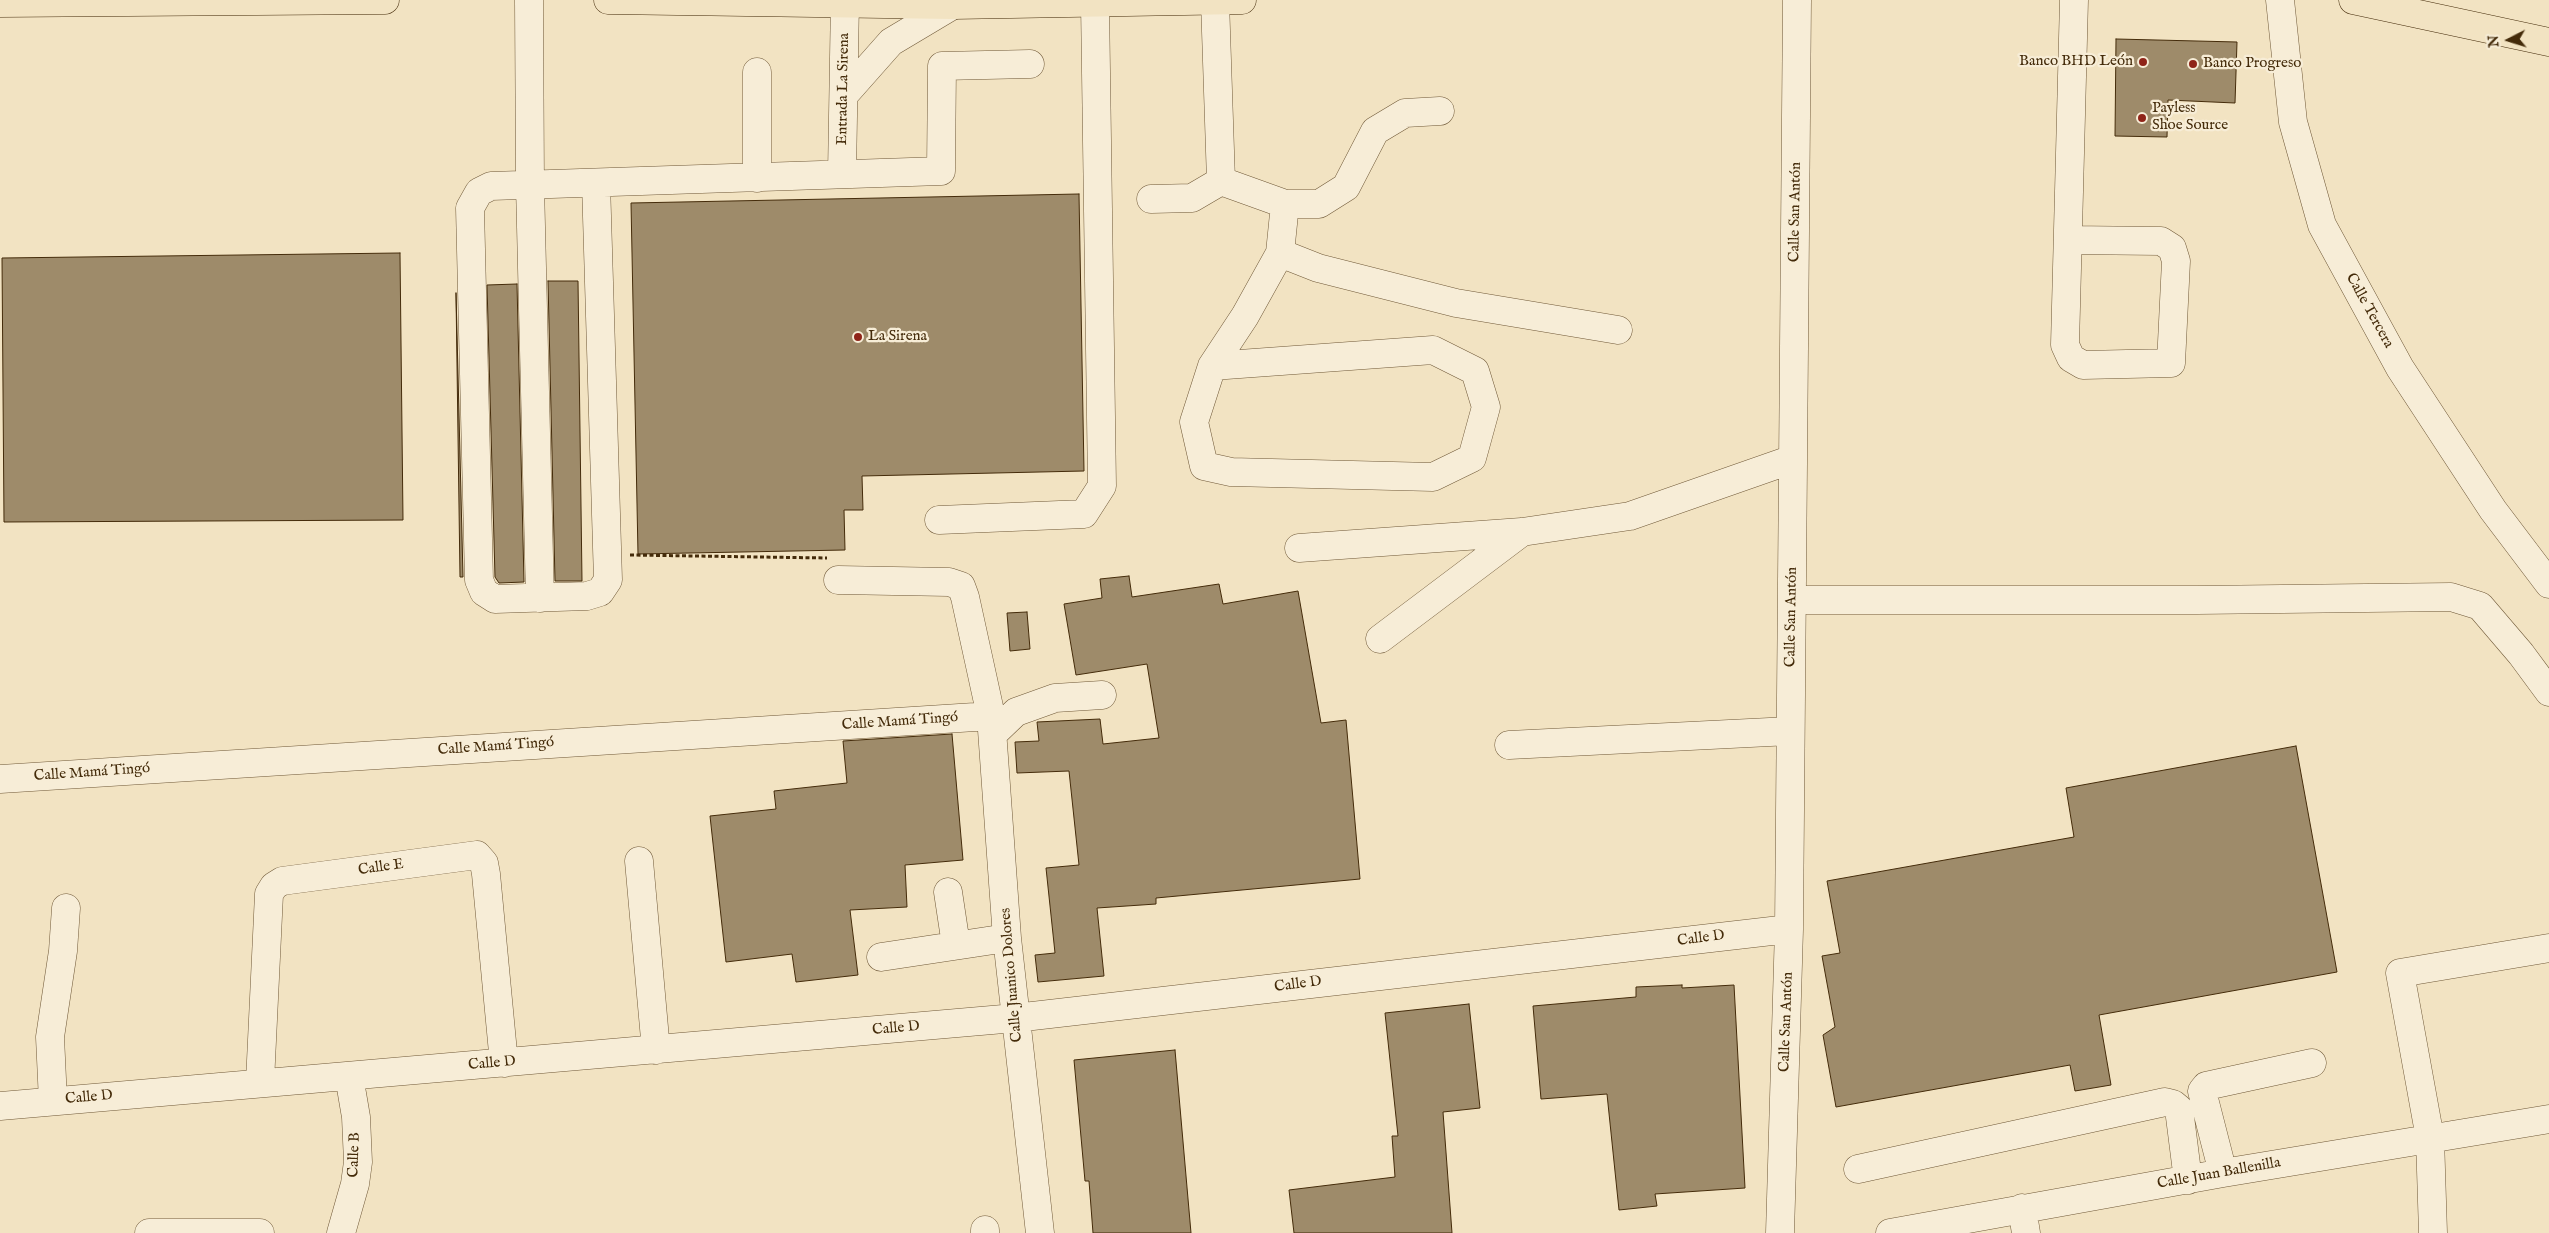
<!DOCTYPE html>
<meta charset="utf-8">
<style>
body{margin:0}
#map{position:relative;width:2549px;height:1233px;overflow:hidden;background:#f2e3c2;font-family:"IM FELL English",serif}
canvas{display:block}
.north{position:absolute;left:2484px;top:15px;width:50px;height:50px;-webkit-text-stroke:4px #f7edd7;paint-order:stroke;rotate:265deg;font-size:14px;font-weight:700;line-height:20px;text-align:center;color:#442b0a}
.north::after{content:'';display:block;margin:auto;width:18px;height:22px;background:#442b0a;clip-path:polygon(50% 0,100% 100%,50% 72%,0 100%)}
</style>
<div id="map">
<canvas width="2549" height="1233"></canvas>
<div class="north">N</div>
</div>
<script>
const context = document.querySelector('canvas').getContext('2d');
context.lineJoin = 'round';
function fillPath(path, color) {
  context.fillStyle = color;
  context.fill(path, 'evenodd');
}
function poly(rows) {
  const path = new Path2D();
  for (const r of rows) {
    path.moveTo(r[0], r[1]);
    for (let i = 2; i < r.length; i += 2) path.lineTo(r[i], r[i + 1]);
  }
  return path;
}
function trace(path, color, width, dash) {
  context.strokeStyle = color;
  context.lineWidth = width;
  context.lineCap = dash ? 'butt' : 'round';
  context.setLineDash(dash || []);
  context.stroke(path);
}
function drawText(font, color, halo, rows, align = 'center') {
  context.font = font + ' "IM FELL English",serif';
  context.lineWidth = 4.5;
  context.setLineDash([]);
  context.textBaseline = 'middle';
  context.strokeStyle = halo;
  context.fillStyle = color;
  for (const [text, x, y, turn = 0] of rows) {
    context.save();
    context.translate(x, y);
    context.rotate((+turn || 0) * Math.PI / 180);
    context.textAlign = isNaN(turn) ? turn : align;
    if (halo) context.strokeText(text, 0, 0);
    context.fillText(text, 0, 0);
    context.restore();
  }
}
const building = poly([
 [2116,39,2237,42,2235,103,2168,100,2167,137,2115,136,2116,39],
 [1079,194,1084,471,862,476,863,510,844,510,845,550,638,554,631,203,1079,194],
 [400,253,403,520,4,522,2,258,400,253],
 [548,281,578,281,582,581,555,581,548,281],
 [517,284,524,582,499,583,495,577,487,285,517,284],
 [456,293,463,577,460,577,456,293],
 [1129,576,1132,597,1219,584,1223,604,1298,591,1321,723,1346,720,1360,879,1156,898,1156,904,1097,908,1104,976,1038,982,1035,955,1055,953,1046,868,1079,865,1069,771,1017,773,1015,742,1039,741,1037,722,1100,719,1103,744,1159,738,1147,664,1076,675,1064,604,1102,598,1100,579,1129,576],
 [1027,612,1030,649,1010,651,1007,613,1027,612],
 [952,734,963,860,905,865,907,907,850,910,858,975,796,982,792,954,726,962,710,816,776,809,774,791,847,783,843,741,952,734],
 [2296,746,2337,972,2099,1015,2111,1085,2075,1091,2070,1065,1836,1107,1823,1035,1835,1027,1822,956,1840,953,1827,881,2074,837,2066,788,2296,746],
 [1682,985,1682,988,1734,985,1745,1188,1655,1194,1657,1206,1619,1210,1607,1094,1541,1099,1533,1006,1636,997,1636,987,1682,985],
 [1469,1004,1480,1108,1443,1112,1452,1233,1294,1233,1289,1190,1395,1177,1392,1136,1398,1136,1385,1013,1469,1004],
 [1175,1050,1191,1233,1093,1233,1089,1181,1085,1181,1074,1060,1175,1050]
]);
fillPath(building, '#9e8b6a');
trace(building, '#442b0a', 1);
const minor = poly([
 [529,0,530,185,540,598],
 [2280,0,2293,122,2322,225,2400,368,2493,510,2549,584],
 [845,94,891,42,953,5],
 [842,174,845,0],
 [757,178,757,72],
 [1221,181,1285,204,1319,204,1346,187,1375,131,1405,113,1440,111],
 [596,183,608,580,600,592,587,596,495,599,484,592,479,580,470,208,479,192,491,186,941,171,942,66,1030,64],
 [1151,199,1192,198,1221,181,1215,1],
 [1285,204,1280,253,1318,268,1456,303,1618,330],
 [2068,240,2161,241,2172,248,2176,261,2171,363,2083,365,2071,358,2065,345,2074,0],
 [1212,366,1433,350,1475,371,1486,407,1472,458,1433,477,1231,472,1204,466,1194,422,1212,366,1245,316,1280,253],
 [939,520,1084,514,1102,486,1095,3],
 [1299,548,1522,532,1630,516,1793,459],
 [838,580,949,582,961,586,965,597,991,716,1007,938,1040,1233],
 [1792,600,2197,600,2451,597,2480,606,2521,654,2549,692],
 [1380,639,1522,532],
 [993,734,1016,712,1055,698,1102,695],
 [1509,745,1790,731],
 [0,779,991,716],
 [639,861,656,1050],
 [948,892,956,945],
 [881,957,1007,938],
 [260,1082,269,894,274,886,282,881,477,855,484,863,486,874,504,1063],
 [53,1101,50,1037,63,951,66,908],
 [0,1106,1015,1018,1789,929],
 [1858,1169,2165,1102,2173,1104,2179,1109,2188,1180],
 [2223,1173,2202,1091,2206,1086,2312,1063],
 [2022,1208,2026,1233],
 [985,1230,985,1233],
 [149,1233,260,1233],
 [341,1233,355,1184,358,1162,356,1117,349,1076],
 [1780,1233,1789,929,1797,0],
 [1890,1233,2223,1173,2549,1119],
 [2433,1233,2430,1138,2400,973,2549,948]
]);
const major = poly([
 [608,0,953,5,1242,0],
 [2353,0,2549,42],
 [0,3,385,0]
]);
trace(minor, '#705938', 29);
trace(major, '#442b0a', 29);
trace(poly([
 [630,555,827,558]
]), '#442b0a', 3, [4, 2.5]);
trace(minor, '#f7edd7', 28);
trace(major, '#f2e3c2', 28);
for (const [x, y, r, color] of [
 [2143,62,5,"#8f2418"],
 [2193,64,5,"#8f2418"],
 [2142,118,5,"#8f2418"],
 [858,337,5,"#8f2418"]
]) {
  const dot = new Path2D();
  dot.arc(x, y, r, 0, 2 * Math.PI);
  context.fillStyle = color;
  context.fill(dot);
  trace(dot, '#f7edd7', 2);
}
drawText('15px', '#442b0a', '#f7edd7', [
 ["Banco BHD León",2133,62,"right"],
 ["Banco Progreso",2203,64],
 ["Payless",2152,109],
 ["Shoe Source",2152,126],
 ["La Sirena",868,337]
], 'left');
drawText('15px', '#442b0a', '#f7edd7', [
 ["Entrada La Sirena",844,89,-89],
 ["Calle San Antón",1796,212,-89],
 ["Calle Tercera",2369,311,61],
 ["Calle San Antón",1792,617,-89],
 ["Calle Mamá Tingó",900,722,-4],
 ["Calle Mamá Tingó",496,747,-4],
 ["Calle Mamá Tingó",92,773,-4],
 ["Calle E",381,868,-8],
 ["Calle D",1701,939,-7],
 ["Calle Juanico Dolores",1012,975,-95],
 ["Calle D",1298,985,-7],
 ["Calle San Antón",1787,1022,-88],
 ["Calle D",896,1029,-5],
 ["Calle D",492,1064,-5],
 ["Calle D",89,1098,-5],
 ["Calle B",355,1155,-88],
 ["Calle Juan Ballenilla",2219,1174,-10]
]);
</script>
